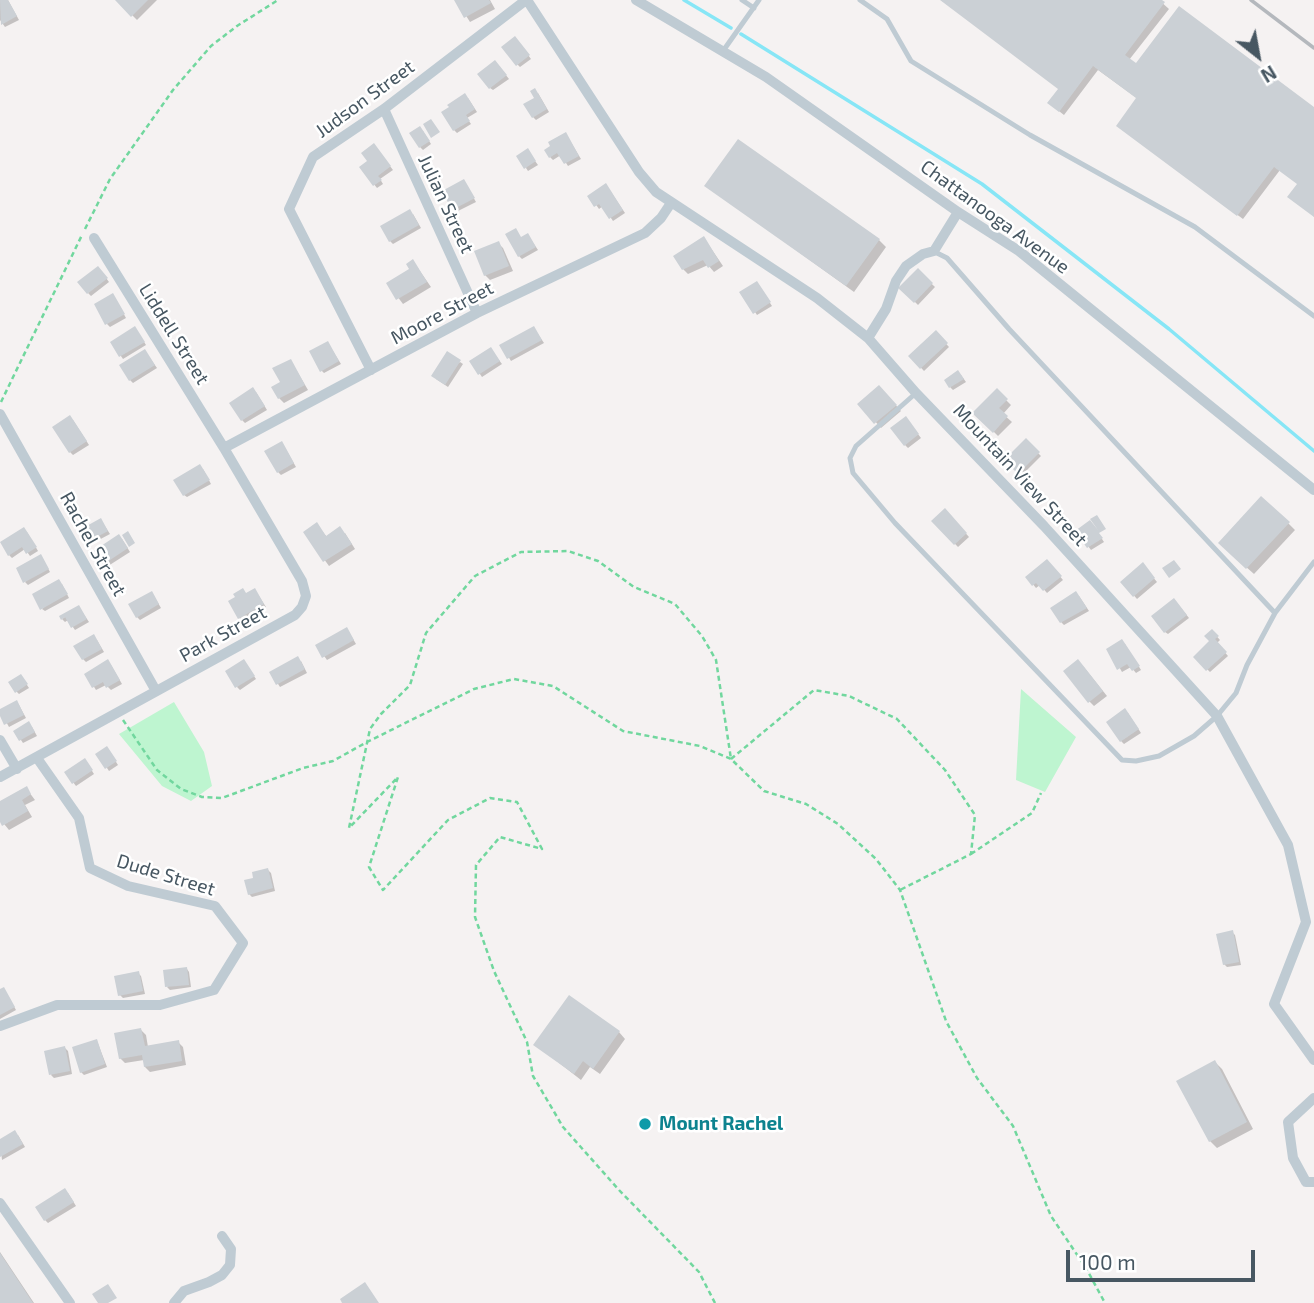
<!DOCTYPE html>
<style>
body{margin:0}
#map{position:relative;width:1314px;height:1303px;overflow:hidden;background:#f5f2f2;font-family:"Exo 2",sans-serif}
canvas{display:block}
.north{position:absolute;left:1223px;top:21px;width:70px;height:70px;-webkit-text-stroke:5px #fff;paint-order:stroke;rotate:149deg;font-size:19px;font-weight:700;line-height:28px;text-align:center;color:#475762}
.north::after{content:'';display:block;margin:auto;width:24px;height:32px;background:#475762;clip-path:polygon(50% 0,100% 100%,50% 72%,0 100%)}
.scale{position:absolute;left:1066px;top:1250px;width:189px;height:32px;box-sizing:border-box;border:4px solid #475762;border-top:0;padding-left:9px;font-size:21px;line-height:24px;white-space:nowrap;color:#475762;-webkit-text-stroke:5px #fff;paint-order:stroke}
</style>
<div id="map">
<canvas width="1314" height="1303"></canvas>
<div class="north">N</div>
<div class="scale">100 m</div>
</div>
<script>
const context = document.querySelector('canvas').getContext('2d');
context.lineJoin = 'round';
function fillPath(path, color) {
  context.fillStyle = color;
  context.fill(path, 'evenodd');
}
function poly(rows) {
  const path = new Path2D();
  for (const r of rows) {
    path.moveTo(r[0], r[1]);
    for (let i = 2; i < r.length; i += 2) path.lineTo(r[i], r[i + 1]);
  }
  return path;
}
function trace(path, color, width, dash) {
  context.strokeStyle = color;
  context.lineWidth = width;
  context.lineCap = dash ? 'butt' : 'round';
  context.setLineDash(dash || []);
  context.stroke(path);
}
function drawText(font, color, halo, rows, align = 'center') {
  context.font = font + ' "Exo 2",sans-serif';
  context.lineWidth = 5;
  context.setLineDash([]);
  context.textBaseline = 'middle';
  context.strokeStyle = halo;
  context.fillStyle = color;
  for (const [text, x, y, turn = 0] of rows) {
    context.save();
    context.translate(x, y);
    context.rotate((+turn || 0) * Math.PI / 180);
    context.textAlign = isNaN(turn) ? turn : align;
    if (halo) context.strokeText(text, 0, 0);
    context.fillText(text, 0, 0);
    context.restore();
  }
}
fillPath(poly([
 [1021,689,1076,737,1045,792,1016,780],
 [174,702,204,752,212,786,191,801,162,786,119,734]
]), '#bef5d0');
fillPath(poly([
 [0,0,8,0,19,20,5,27,0,20],
 [117,0,157,0,137,20],
 [456,0,490,0,495,9,470,22],
 [941,0,1159,0,1169,9,1129,60,1136,65,1314,109,1314,217,1299,184,1280,170,1243,219,1123,130,1138,99,1098,70,1064,115,1055,108,1060,89],
 [518,41,531,59,520,67,517,64],
 [498,65,509,79,493,90,490,88],
 [538,93,549,112,536,120,533,117],
 [468,98,477,112,467,118,471,124,457,133,454,130],
 [423,131,431,144,423,150,420,147],
 [566,134,581,159,568,166,561,155,553,160,550,157],
 [377,149,393,170,380,179,383,184,377,188,361,168,369,162],
 [530,154,538,165,528,171,526,168],
 [464,181,476,202,456,212,453,209],
 [707,186,879,240,886,247,854,292],
 [609,189,625,213,613,221,603,206,599,209,590,196],
 [413,214,421,228,393,244,390,241],
 [528,235,538,250,522,259,519,256,522,239],
 [704,238,723,266,714,272,708,265,688,274,683,269],
 [498,243,503,248,513,271,490,280,485,275],
 [413,261,431,287,403,304,388,284,411,270],
 [101,271,109,282,91,296,88,293],
 [918,271,935,287,918,305,901,288],
 [759,286,772,306,757,315,755,312],
 [115,298,126,318,110,327,107,324],
 [534,328,544,343,511,361,502,346],
 [138,332,146,345,123,359,112,343],
 [936,333,949,347,924,371,910,356],
 [328,343,341,364,324,373,321,370],
 [145,351,157,368,133,383,130,380],
 [493,352,502,364,482,377,471,361],
 [291,361,308,390,284,403,279,398,282,383],
 [460,362,463,364,448,387,436,379],
 [961,375,966,382,953,390,950,387],
 [997,391,1011,405,1003,414,1012,422,998,436,975,413],
 [256,392,267,410,245,423,242,420],
 [884,392,901,411,881,428,860,404],
 [73,420,89,445,73,455,70,452],
 [908,421,921,438,908,448,905,445],
 [1026,441,1041,456,1022,475,1006,460],
 [284,446,296,467,281,475,278,472],
 [203,469,211,484,187,497,184,495],
 [945,510,969,537,958,547,933,521],
 [103,523,110,534,95,542,86,528],
 [1288,523,1295,530,1254,574,1227,550],
 [317,525,327,537,345,533,355,549,329,566,305,533],
 [1094,527,1104,542,1091,550,1077,531],
 [27,532,38,551,30,556,25,549,12,558,9,555],
 [122,539,130,552,105,568,102,565],
 [43,559,50,572,28,585,25,582],
 [1047,561,1063,580,1047,593,1040,585,1036,588,1027,577],
 [1143,565,1157,582,1137,599,1122,582],
 [62,584,69,598,45,611,42,609],
 [257,593,266,607,242,620,239,618,247,594],
 [154,596,161,608,140,620,137,617],
 [1079,596,1089,611,1064,625,1061,622],
 [1177,603,1189,618,1168,634,1165,632],
 [79,607,89,622,75,630,68,620,65,622,62,619],
 [1212,631,1220,640,1217,643,1228,656,1210,672,1195,657,1212,641],
 [349,632,356,644,327,660,317,646],
 [97,640,104,652,86,662,83,659],
 [1125,644,1141,670,1136,673,1131,667,1122,672,1109,649],
 [301,661,307,673,280,687,271,673],
 [246,664,256,679,240,690,237,687],
 [111,665,122,684,111,690,106,685,96,690,86,674],
 [1083,666,1107,696,1094,706,1089,701],
 [23,679,29,688,19,694,16,691],
 [19,705,26,718,9,727,0,711],
 [1128,713,1141,733,1124,744,1121,741],
 [32,727,37,736,23,743,15,731],
 [109,751,118,765,109,771,107,768],
 [87,763,94,774,76,786,66,773],
 [26,788,35,800,25,805,32,817,9,830,0,819,0,803],
 [268,870,271,873,275,891,252,897,249,894],
 [1232,932,1235,935,1241,965,1227,967,1224,964],
 [187,969,189,972,191,987,170,990,167,987],
 [138,973,141,976,145,994,123,998,120,995],
 [0,991,6,992,16,1010,0,1019],
 [141,1030,146,1035,148,1047,178,1042,183,1047,186,1065,150,1072,145,1067,144,1060,125,1063,120,1058],
 [619,1032,625,1039,600,1074,590,1067,581,1080,536,1045],
 [97,1041,107,1067,84,1075,81,1072],
 [65,1048,68,1051,72,1074,54,1078,51,1075],
 [1215,1062,1222,1069,1253,1129,1217,1148,1210,1141,1179,1081],
 [18,1135,25,1147,2,1160,0,1141],
 [68,1193,76,1206,48,1223,45,1220],
 [0,1252,34,1303,0,1303]
]), '#0003');
trace(poly([
 [684,0,731,28],
 [741,34,982,184,1169,329,1314,451]
]), '#87e6f6', 3.5);
fillPath(poly([
 [0,0,8,0,17,16,1,25],
 [115,0,148,0,131,17],
 [454,0,489,0,491,3,464,18],
 [940,0,1162,0,1165,2,1125,55,1136,63,1179,6,1314,107,1314,217,1287,197,1297,184,1274,167,1237,216,1116,126,1136,98,1093,66,1059,112,1047,103,1058,89],
 [515,36,530,55,516,66,501,47],
 [495,60,507,75,489,89,477,74],
 [535,88,547,109,532,118,523,104,534,98,530,91],
 [465,93,475,109,466,115,470,121,453,131,441,112,449,107,447,105],
 [431,119,440,132,431,138,423,124],
 [420,126,430,141,419,148,409,133],
 [566,132,579,156,564,164,557,153,549,158,544,150,550,146,548,142],
 [738,139,880,239,846,286,704,186],
 [374,143,391,166,378,176,382,180,373,186,359,167,367,161,361,153],
 [528,148,536,161,524,169,516,156],
 [464,179,475,198,452,210,442,191],
 [606,183,623,210,609,219,599,204,594,207,587,196],
 [410,209,419,225,389,242,380,226],
 [516,228,521,237,528,233,536,247,518,257,505,234],
 [704,236,719,261,708,268,703,260,682,270,673,256],
 [499,241,509,266,484,276,474,251],
 [413,259,427,282,396,300,386,283,409,269,406,264],
 [98,266,108,278,87,294,77,282],
 [918,268,933,283,914,303,898,288],
 [757,281,771,302,753,314,739,292],
 [113,293,125,314,105,325,94,304],
 [135,326,145,342,119,357,110,342],
 [534,326,542,340,507,359,499,345],
 [936,330,948,343,920,369,908,356],
 [328,341,339,361,320,372,309,351],
 [491,347,500,361,478,375,469,361],
 [145,349,155,365,129,381,119,365],
 [447,351,461,360,445,385,431,376],
 [291,359,305,385,278,399,271,387,280,382,272,368],
 [958,370,964,379,949,388,944,380],
 [879,385,897,405,874,424,857,404],
 [253,387,265,406,241,421,229,403],
 [997,388,1008,399,999,408,1008,416,993,433,972,413],
 [70,415,87,441,69,453,52,427],
 [906,416,919,434,904,446,890,428],
 [1026,438,1040,452,1018,474,1004,460],
 [282,441,294,463,277,473,264,451],
 [200,464,210,480,183,496,173,480],
 [1261,496,1290,522,1246,569,1218,543],
 [945,508,967,533,954,545,931,521],
 [1097,515,1106,529,1099,533,1103,538,1087,548,1075,531,1090,520,1098,530,1090,519],
 [101,518,108,531,91,540,83,528],
 [317,522,326,536,340,526,352,544,323,562,303,532],
 [24,527,37,547,26,554,22,547,8,556,0,542],
 [128,531,135,543,129,547,122,535],
 [119,534,128,548,101,566,92,552],
 [41,554,49,569,23,583,16,568],
 [1047,559,1062,576,1043,591,1036,583,1032,586,1025,577],
 [1174,560,1181,569,1169,578,1162,568],
 [1143,562,1155,578,1133,597,1120,582],
 [59,579,68,594,40,610,32,594],
 [243,588,246,593,255,588,264,604,238,619,228,601,235,597,233,594],
 [152,591,159,604,136,618,128,604],
 [1076,591,1087,608,1060,623,1050,608],
 [1174,598,1187,615,1164,633,1151,616],
 [79,605,87,619,71,628,65,617,61,620,59,616],
 [347,627,354,640,322,658,315,645],
 [1212,629,1219,636,1215,639,1227,652,1206,671,1193,657,1209,641,1204,636],
 [94,634,102,649,82,660,73,646],
 [1122,639,1140,666,1132,671,1127,664,1117,670,1106,649],
 [298,656,305,669,276,685,269,672],
 [108,659,120,680,106,688,103,682,92,688,84,674],
 [244,659,255,676,235,688,225,671],
 [1078,659,1103,691,1088,703,1063,671],
 [21,674,28,684,15,693,8,682],
 [17,700,24,715,4,725,0,716,0,709],
 [1125,708,1139,729,1120,742,1106,722],
 [29,721,35,732,19,741,13,731],
 [107,746,117,761,105,769,95,754],
 [85,758,93,770,72,784,64,772],
 [27,786,31,794,22,800,28,811,2,826,0,822,0,801],
 [268,868,273,888,248,895,244,880,253,878,252,872],
 [1233,930,1239,962,1223,965,1216,934],
 [187,967,189,985,165,987,163,970],
 [139,971,143,991,118,996,114,976],
 [4,987,15,1007,0,1015,0,989],
 [569,995,620,1031,593,1069,583,1061,574,1074,533,1045],
 [141,1028,145,1046,179,1040,182,1061,144,1067,142,1055,119,1059,114,1033],
 [97,1039,105,1064,80,1073,72,1047],
 [65,1046,70,1071,49,1075,44,1051],
 [1215,1060,1247,1122,1209,1142,1176,1081],
 [15,1130,23,1144,0,1157,0,1139],
 [65,1188,74,1202,44,1221,35,1207],
 [0,1253,33,1303,0,1303],
 [365,1282,379,1303,342,1303,340,1299],
 [108,1284,117,1298,108,1303,98,1303,92,1294]
]), '#cbd0d5');
trace(poly([
 [85,229,110,179,173,90,211,46,237,26,278,0],
 [1,402,82,235],
 [123,720,157,770,181,789,202,797,222,798,303,768,333,761,367,742,474,689,514,679,553,686,623,731,700,746,731,759,764,791,806,804,838,824,876,859,900,890,946,1021,977,1078,1013,1126,1051,1216,1086,1268,1105,1303],
 [731,759,814,690,849,696,897,719,945,770,975,815,971,854,900,890],
 [971,854,1032,813,1041,793],
 [715,1303,699,1272,619,1190,563,1127,533,1076,527,1042,494,971,475,917,476,865,500,837,542,849,517,802,490,798,448,820,383,890,369,867,398,777,349,828,370,729,381,714,410,685,426,633,475,576,521,552,568,551,598,561,634,587,675,604,702,636,716,660,731,759]
]), '#71d79e', 2.5, [5, 3.5]);
trace(poly([
 [742,0,754,8],
 [860,0,887,19,911,61,1030,135,1195,227,1314,316],
 [723,51,759,0],
 [935,252,947,258,1009,329,1275,613],
 [916,393,856,446,850,458,853,473,895,523,1122,760,1136,761,1159,756,1194,736,1217,716,1236,693,1247,665,1275,613,1314,562]
]), '#bfcbd3', 5);
trace(poly([
 [527,0,639,172,656,192,817,298,868,338,916,393,1044,526,1217,716,1288,845,1306,922,1274,1004,1314,1060],
 [636,0,766,77,958,212,1019,251,1314,490],
 [384,109,477,313],
 [868,338,886,309,896,281,906,266,923,254,934,251,958,212],
 [371,370,289,209,313,157,384,109,526,0],
 [0,414,156,691],
 [224,448,477,313,645,233,661,218,671,203],
 [0,740,17,769],
 [0,777,295,615,302,607,306,596,302,581,224,448,94,238],
 [0,1026,57,1005,160,1005,214,990,243,943,215,906,128,886,90,868,79,818,37,758],
 [1314,1098,1288,1122,1293,1158,1306,1182,1314,1182],
 [0,1203,70,1303],
 [174,1303,184,1291,209,1282,222,1275,230,1265,231,1249,222,1236]
]), '#bfcbd3', 10);
trace(poly([
 [1251,0,1314,48]
]), '#b4b8bd', 3.5);
for (const [x, y, r, color] of [
 [645,1124,7,"#0f9aa8"]
]) {
  const dot = new Path2D();
  dot.arc(x, y, r, 0, 2 * Math.PI);
  context.fillStyle = color;
  context.fill(dot);
  trace(dot, '#fff', 2.5);
}
drawText('19px', '#475762', '#fff', [
 ["Judson Street",365,99,-36],
 ["Julian Street",446,204,65],
 ["Chattanooga Avenue",995,217,36],
 ["Moore Street",442,313,-28],
 ["Liddell Street",174,334,58],
 ["Mountain View Street",1020,475,47],
 ["Rachel Street",93,544,61],
 ["Park Street",223,634,-29],
 ["Dude Street",166,875,17]
]);
drawText('bold 19px', '#0d838f', '#fff', [
 ["Mount Rachel",659,1124]
], 'left');
</script>
